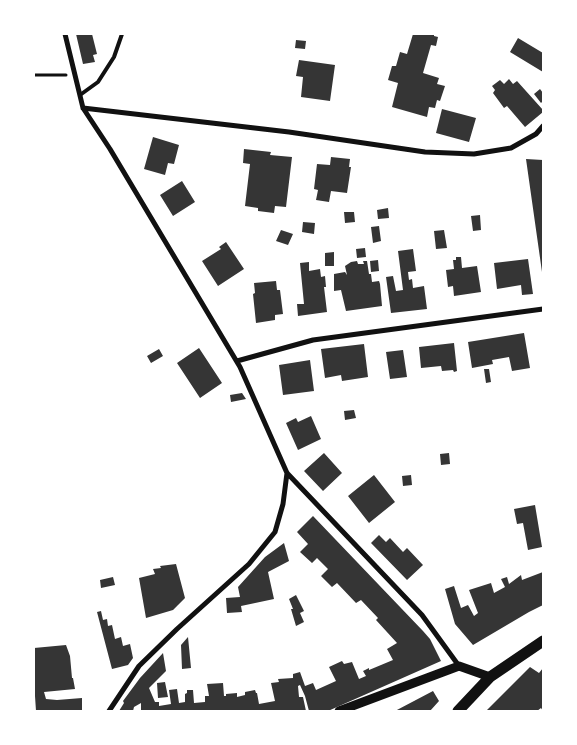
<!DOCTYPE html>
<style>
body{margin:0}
#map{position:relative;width:577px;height:745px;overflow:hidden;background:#fff;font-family:"Fira Sans Condensed",sans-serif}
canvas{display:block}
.frame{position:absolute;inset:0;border:35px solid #fff;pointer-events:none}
</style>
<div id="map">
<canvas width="577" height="745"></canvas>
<div class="frame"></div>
</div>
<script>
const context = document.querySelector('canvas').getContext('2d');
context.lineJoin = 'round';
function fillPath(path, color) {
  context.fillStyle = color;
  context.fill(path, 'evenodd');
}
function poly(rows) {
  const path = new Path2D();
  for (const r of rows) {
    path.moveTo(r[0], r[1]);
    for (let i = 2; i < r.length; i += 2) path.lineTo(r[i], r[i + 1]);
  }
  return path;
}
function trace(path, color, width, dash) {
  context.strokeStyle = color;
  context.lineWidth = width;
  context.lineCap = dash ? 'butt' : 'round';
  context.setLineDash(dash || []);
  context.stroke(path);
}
fillPath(poly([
 [76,34,92,34,97,54,93,55,95,62,83,64],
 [413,34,434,34,434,36,438,37,436,46,431,45,423,73,439,78,437,84,445,86,440,101,437,100,435,108,429,107,427,117,392,107,398,83,388,80,392,66,396,66,400,52,407,54],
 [518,38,543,53,543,72,510,52],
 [296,40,306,41,305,49,295,48],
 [299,60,335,65,330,101,301,97,303,77,296,76],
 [509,79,513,84,517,81,543,110,543,112,525,127,507,106,504,108,493,93,495,90,492,86,500,80,504,84],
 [540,89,543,93,543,101,541,103,534,94],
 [442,109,476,118,469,142,436,133],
 [153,137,179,145,174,164,168,163,165,175,144,169],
 [244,149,271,152,270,155,292,157,286,207,275,206,274,213,258,211,258,208,245,206,250,164,243,163],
 [331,157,350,159,349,167,351,167,347,193,331,191,329,202,316,200,318,190,314,189,317,164,330,165],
 [526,159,543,160,543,272,542,272],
 [182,181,195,202,173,216,160,195],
 [388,208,389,218,378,219,377,210],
 [344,212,354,212,355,222,345,223],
 [480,215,481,230,473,231,471,216],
 [303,222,315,223,314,234,302,232],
 [379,226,381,241,373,243,371,227],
 [281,230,293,234,288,245,276,241],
 [444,230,447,248,436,249,434,231],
 [226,242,244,269,218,286,202,261,221,249,219,247],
 [365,248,366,257,357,258,356,249],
 [413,249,416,271,408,272,409,280,412,279,413,288,424,286,427,309,391,313,386,277,393,276,396,291,403,290,398,251],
 [334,252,334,266,325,266,325,253],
 [456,257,461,257,462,268,477,266,481,292,454,296,453,286,448,287,446,270,454,269,453,260,456,260],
 [528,259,533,294,522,295,521,285,497,289,494,263],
 [378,260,379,271,371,272,370,261],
 [357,261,358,264,364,264,363,261,367,261,369,274,371,274,372,282,379,281,380,284,382,306,346,311,341,290,334,291,334,274,345,272,347,275,345,266,351,262],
 [309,262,309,271,320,269,321,277,325,276,326,287,324,287,327,312,298,316,297,304,304,304,300,263],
 [276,281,277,290,280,290,283,314,275,315,275,320,256,323,253,294,255,293,254,283],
 [524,333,530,368,512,371,509,357,492,360,493,364,472,368,468,342],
 [454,343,457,371,454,372,453,370,442,371,441,366,421,368,419,347],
 [364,344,368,377,342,381,341,375,325,378,321,349],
 [199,348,222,383,200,398,177,363],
 [159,349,163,356,151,363,147,356],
 [403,350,407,377,390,379,386,352],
 [310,360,314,391,283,395,279,365],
 [484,369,489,369,491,382,486,383],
 [242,393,246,399,231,402,230,395],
 [354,410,356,418,345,420,344,411],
 [311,416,321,439,298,450,286,423,296,418,298,422],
 [324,453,342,473,323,491,304,471],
 [449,453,450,464,441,465,440,454],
 [374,475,395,502,369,523,348,496],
 [411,475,412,485,403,486,402,476],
 [535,505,542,547,528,550,523,523,517,524,514,509],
 [313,516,423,631,430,639,441,661,328,711,309,711,305,696,300,685,298,686,299,697,303,697,306,711,141,711,141,703,134,707,133,711,119,711,124,703,123,701,140,678,163,653,166,671,149,688,155,702,159,702,159,706,171,704,169,690,177,689,179,703,185,702,185,694,187,693,187,690,193,690,194,703,205,702,205,696,209,696,207,684,223,683,224,696,226,696,226,694,237,693,237,697,245,695,245,692,255,690,256,693,257,693,259,704,275,701,271,683,279,682,278,679,293,678,293,674,300,672,305,686,313,683,316,690,336,681,329,667,342,661,344,664,352,662,359,679,366,676,363,671,369,668,369,670,393,660,387,649,397,643,376,620,378,618,361,600,356,603,337,583,332,587,321,576,328,569,317,558,312,563,300,552,308,544,297,532],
 [379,535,386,542,390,538,403,552,407,548,423,565,407,580,371,543],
 [284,543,289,561,268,572,274,599,241,606,242,612,227,613,226,598,240,597,238,587,265,557],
 [176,564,185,598,173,610,146,618,139,578,155,574,153,569,161,568,160,566],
 [543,572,543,605,529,612,473,645,455,624,445,589,454,586,461,608,468,605,474,616,478,613,469,590,491,583,494,593,505,587,501,579,507,577,509,584,521,575,522,580],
 [113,577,115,585,101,588,100,580],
 [296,595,304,611,300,613,304,622,296,626,291,609,293,609,289,599],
 [101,611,103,620,107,619,108,626,112,625,115,639,121,637,123,646,130,644,133,658,128,665,112,669,97,612],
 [188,637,191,668,182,669,181,645],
 [66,645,70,656,72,678,73,678,75,689,44,692,46,699,57,700,82,698,82,711,36,711,34,681,34,648],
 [530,667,539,673,543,668,543,711,541,708,537,711,486,711],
 [165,682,168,697,158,698,157,683],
 [433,691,439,701,430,711,395,711]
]), '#353535');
trace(poly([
 [34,75,66,75]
]), '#111', 3);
trace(poly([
 [80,95,98,82,114,57,122,34]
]), '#111', 4);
trace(poly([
 [65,34,83,108,110,149,240,367,287,473,422,615,459,666],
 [83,108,289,132,425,152,474,154,511,148,536,134,543,126],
 [237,361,313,340,543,309],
 [109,711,139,666,177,629,249,564,275,532,283,504,287,473]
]), '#111', 5);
trace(poly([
 [339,711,459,666,490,677]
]), '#111', 9);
trace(poly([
 [458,711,490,677,543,641]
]), '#111', 11);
</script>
